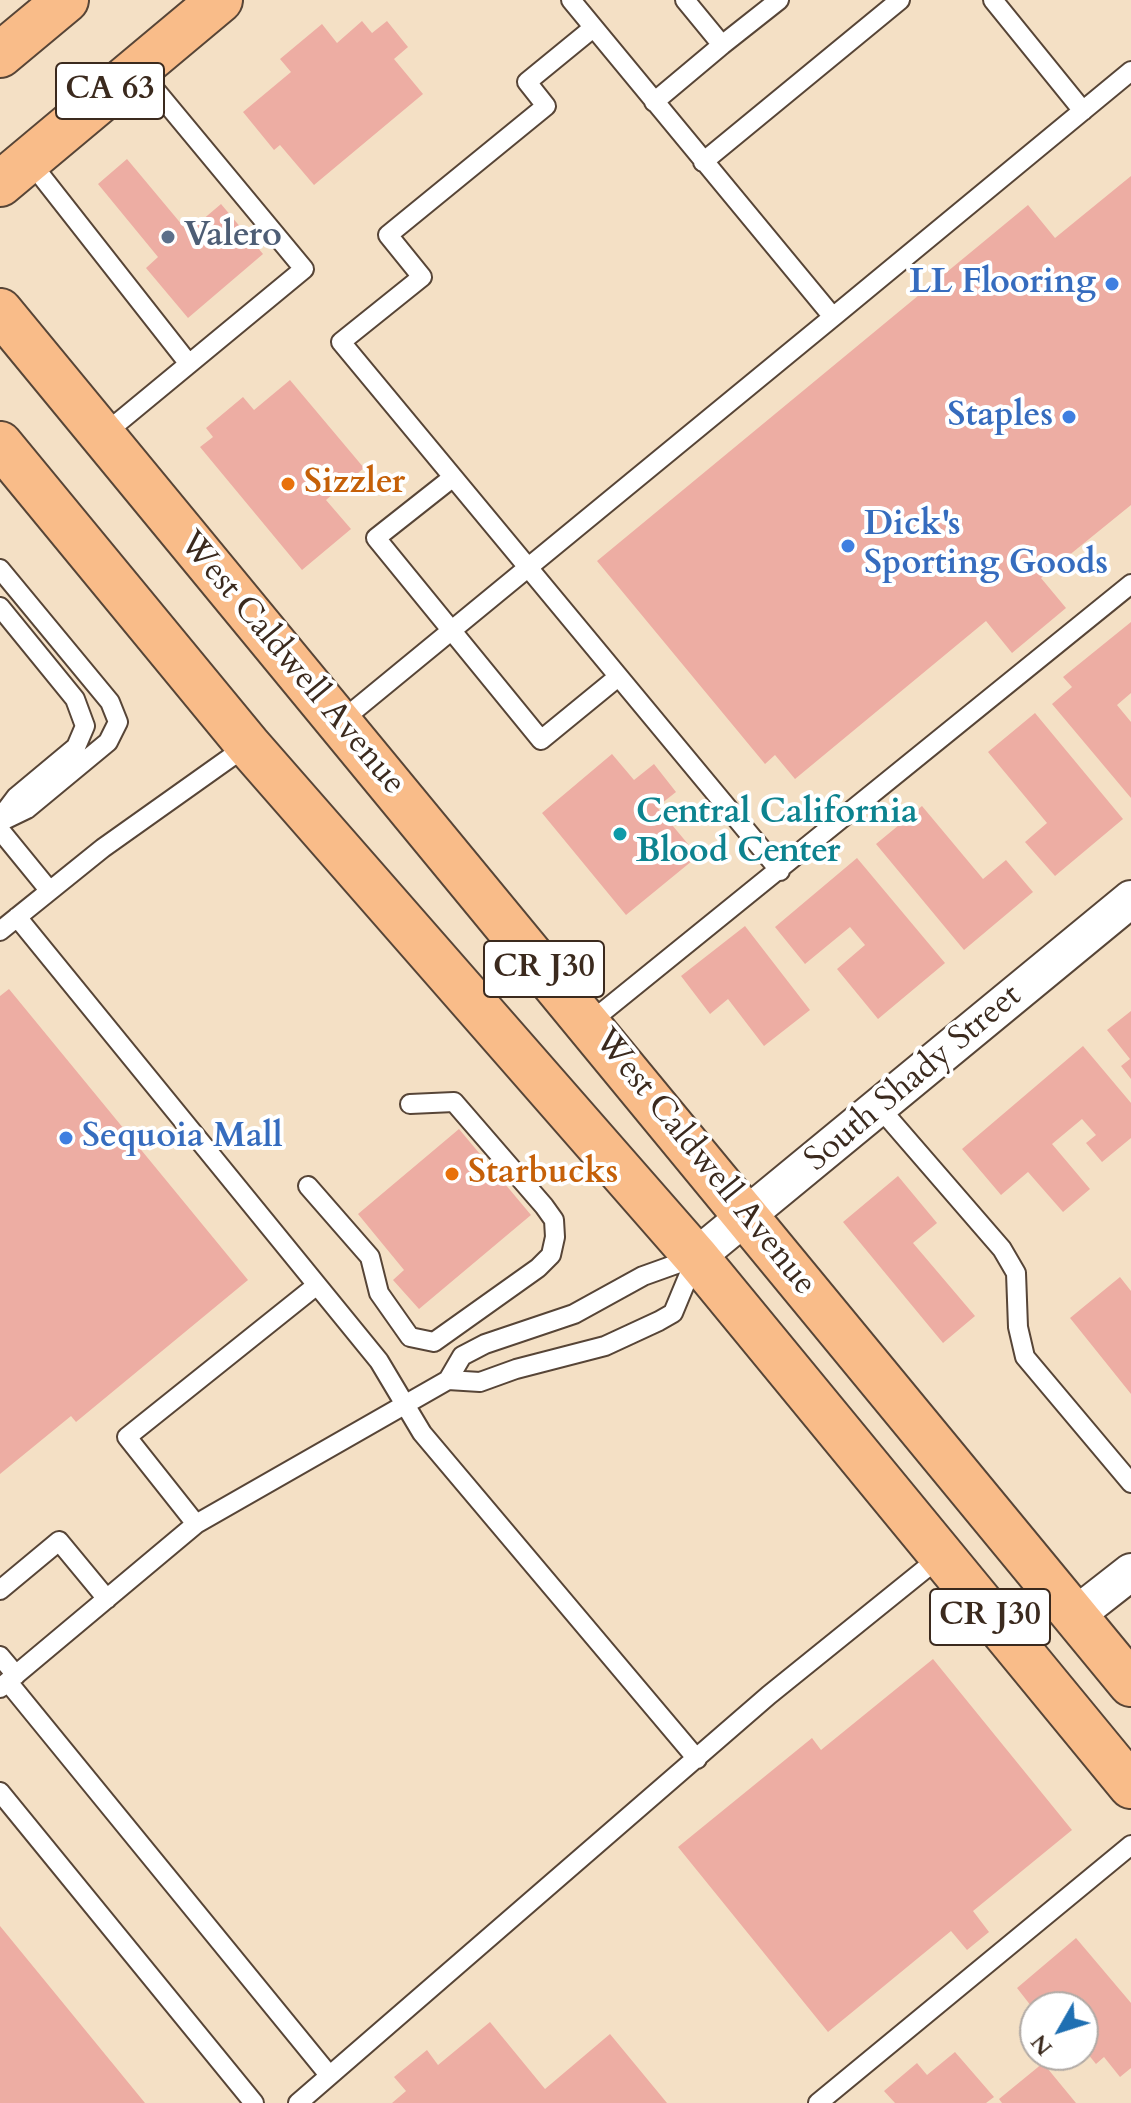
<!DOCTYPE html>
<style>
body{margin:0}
#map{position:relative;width:1131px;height:2103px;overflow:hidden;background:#f4e0c5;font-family:Cardo,serif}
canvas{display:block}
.north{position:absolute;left:1019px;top:1991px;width:80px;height:80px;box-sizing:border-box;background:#fff;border:2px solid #b1aaa5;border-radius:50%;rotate:231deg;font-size:22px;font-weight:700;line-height:32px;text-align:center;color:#3b2a1e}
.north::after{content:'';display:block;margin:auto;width:28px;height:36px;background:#1f6fb2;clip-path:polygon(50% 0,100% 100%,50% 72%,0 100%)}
</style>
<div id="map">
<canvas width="1131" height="2103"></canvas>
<div class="north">N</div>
</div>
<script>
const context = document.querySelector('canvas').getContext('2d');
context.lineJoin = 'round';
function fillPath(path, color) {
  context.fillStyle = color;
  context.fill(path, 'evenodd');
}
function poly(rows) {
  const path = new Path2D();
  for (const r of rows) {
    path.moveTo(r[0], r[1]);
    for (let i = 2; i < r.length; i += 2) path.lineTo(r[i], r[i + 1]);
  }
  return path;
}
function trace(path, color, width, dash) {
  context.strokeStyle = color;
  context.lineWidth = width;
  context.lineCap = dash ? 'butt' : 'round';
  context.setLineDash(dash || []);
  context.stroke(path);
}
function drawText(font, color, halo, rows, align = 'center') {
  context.font = font + ' Cardo,serif';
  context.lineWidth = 8;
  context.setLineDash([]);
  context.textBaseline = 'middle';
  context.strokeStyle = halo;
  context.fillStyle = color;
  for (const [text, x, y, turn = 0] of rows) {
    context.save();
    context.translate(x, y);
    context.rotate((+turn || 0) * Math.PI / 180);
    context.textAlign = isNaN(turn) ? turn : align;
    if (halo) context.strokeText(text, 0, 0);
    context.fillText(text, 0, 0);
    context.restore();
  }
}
fillPath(poly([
 [362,21,372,33,387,21,408,47,394,59,423,94,314,185,280,145,274,150,243,112,291,72,280,59,322,24,337,43],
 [127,159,188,232,221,204,263,254,188,318,146,268,158,257,98,184],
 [1131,176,1131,505,1041,578,1066,608,1012,653,986,621,795,779,775,755,765,764,597,561,1028,205,1055,238],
 [290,380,364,468,326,500,351,529,302,570,200,447,213,437,206,428,243,397,254,410],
 [1131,622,1131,693,1117,705,1131,722,1131,798,1052,704,1072,687,1063,677],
 [1035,713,1123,819,1055,876,1025,842,1047,823,988,752],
 [612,754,634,780,654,764,676,792,657,807,698,856,626,915,542,813],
 [922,806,983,879,1006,860,1033,892,964,950,876,844],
 [857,858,945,963,878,1019,837,969,865,945,850,927,805,964,775,927],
 [745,926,810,1010,764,1046,728,999,710,1014,681,976],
 [9,989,248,1280,76,1422,71,1416,0,1474,0,996],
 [1131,1011,1131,1079,1121,1066,1130,1059,1107,1030],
 [1083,1046,1131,1103,1131,1138,1102,1162,1086,1143,1096,1135,1082,1119,1052,1144,1090,1189,1063,1212,1028,1172,1001,1195,962,1149],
 [459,1129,531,1215,419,1309,393,1280,404,1270,358,1214],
 [898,1176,937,1223,913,1243,975,1316,943,1343,843,1222],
 [1120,1277,1131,1291,1131,1394,1070,1318],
 [933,1659,1072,1830,973,1911,989,1932,967,1950,951,1931,828,2032,678,1847,812,1738,821,1750],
 [0,1926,145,2103,0,2103],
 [1076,1938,1131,2003,1131,2068,1120,2077,1104,2057,1096,2064,1083,2048,1083,2007,1049,2007,1044,2001,1035,2011,1017,1988],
 [490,2022,545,2089,610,2034,667,2103,392,2103,406,2091,394,2077,427,2050,438,2065],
 [955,2052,994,2097,986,2103,895,2103,884,2091,917,2063,927,2075],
 [1043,2063,1076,2103,1002,2103,999,2099]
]), '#edada3');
const lane = poly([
 [993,0,1083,111],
 [593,28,527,82,546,106,388,235,422,277,341,342,780,871],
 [722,45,779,0],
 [654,102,722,45,685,0],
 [28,159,189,364],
 [703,162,900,0],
 [833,317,1131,71],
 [103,435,304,269,138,69],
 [452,478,376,538,541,740,618,677],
 [0,569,110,702,118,722,108,742,27,809,0,822],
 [0,607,75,699,85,726,76,747,16,797,0,818],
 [340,722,833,317,571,0],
 [0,830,49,890],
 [17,917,379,1361,422,1433,697,1759],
 [0,931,103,848,248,745],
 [589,1023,1131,584],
 [879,1107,1002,1249,1016,1273,1018,1327,1025,1357,1131,1483],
 [308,1186,370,1257,379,1293,410,1337,434,1342,538,1268,551,1255,555,1237,554,1220,544,1206,454,1102,410,1104],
 [448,1380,462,1356,485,1344,574,1314,643,1276,696,1257],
 [196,1524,127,1437,317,1285],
 [0,1590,59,1541,107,1599],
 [0,1656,16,1675],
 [8,1682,329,2075],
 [0,1688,196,1524,448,1380,480,1382,516,1369,605,1346,659,1321,673,1313,695,1260],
 [0,1792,254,2103],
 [298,2103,769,1695,940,1557],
 [818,2103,1131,1845]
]);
const street = poly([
 [696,1257,1131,899],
 [1076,1615,1131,1572]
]);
const primary = poly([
 [0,55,66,0],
 [0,184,220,0],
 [0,311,1131,1684],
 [0,444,248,745,696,1257,1131,1786]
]);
trace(lane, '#574537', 22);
trace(street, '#574537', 40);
trace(primary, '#574537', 48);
trace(lane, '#fff', 18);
trace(street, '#fff', 36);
trace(primary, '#f9bc89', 44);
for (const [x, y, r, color] of [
 [168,237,8,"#5c6f8a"],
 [1112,284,8,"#3f7fe0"],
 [1069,417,8,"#3f7fe0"],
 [288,484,8,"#e8710a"],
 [848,546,8,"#3f7fe0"],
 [620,834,8,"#0f9aa8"],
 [66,1138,8,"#3f7fe0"],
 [452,1174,8,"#e8710a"]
]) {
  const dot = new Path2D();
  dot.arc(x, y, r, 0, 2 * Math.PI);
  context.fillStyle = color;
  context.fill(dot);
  trace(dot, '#fff', 3);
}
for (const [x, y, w] of [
 [110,91,108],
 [544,969,120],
 [990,1617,120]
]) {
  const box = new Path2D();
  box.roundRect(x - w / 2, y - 28, w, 56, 6);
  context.fillStyle = '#fff';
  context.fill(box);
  trace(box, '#3b2a1e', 2);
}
drawText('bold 32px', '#3b2a1e', null, [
 ["CA 63",110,91],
 ["CR J30",544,969],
 ["CR J30",990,1617]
]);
drawText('bold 34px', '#4e5e75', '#fff', [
 ["Valero",184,237]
], 'left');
drawText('bold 34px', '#366cbe', '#fff', [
 ["LL Flooring",1096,284],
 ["Staples",1053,417],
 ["Dick's",864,526,"left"],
 ["Sporting Goods",864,565,"left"],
 ["Sequoia Mall",82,1138,"left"]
], 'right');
drawText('bold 34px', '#c56008', '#fff', [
 ["Sizzler",304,484],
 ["Starbucks",468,1174]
], 'left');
drawText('34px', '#3b2a1e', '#fff', [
 ["West Caldwell Avenue",291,664,50],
 ["South Shady Street",914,1079,-40],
 ["West Caldwell Avenue",704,1163,51]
]);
drawText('bold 34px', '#0d838f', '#fff', [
 ["Central California",636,814],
 ["Blood Center",636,853]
], 'left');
</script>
